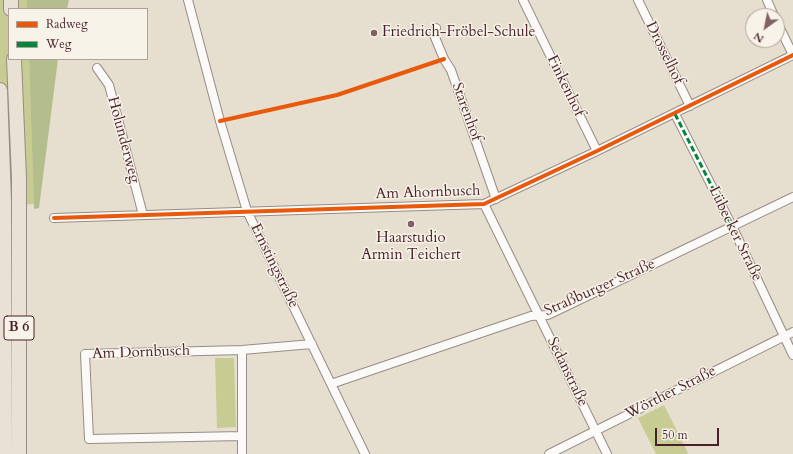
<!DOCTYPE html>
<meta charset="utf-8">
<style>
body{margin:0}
#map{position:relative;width:793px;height:454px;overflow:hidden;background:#e6decf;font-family:Cardo,serif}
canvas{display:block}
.legend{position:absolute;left:8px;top:8px;width:140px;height:52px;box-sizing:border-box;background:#f7f3e8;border:1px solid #b29e9c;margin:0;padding:5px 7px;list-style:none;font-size:12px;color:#4a1f2b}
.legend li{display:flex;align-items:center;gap:8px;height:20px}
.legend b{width:20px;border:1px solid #b29e9c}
.north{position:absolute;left:745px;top:8px;width:40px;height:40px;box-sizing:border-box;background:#f7f3e8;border:1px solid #b29e9c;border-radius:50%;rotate:213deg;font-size:11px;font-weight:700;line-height:16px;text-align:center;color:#4a1f2b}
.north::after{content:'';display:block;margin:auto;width:14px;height:18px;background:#816264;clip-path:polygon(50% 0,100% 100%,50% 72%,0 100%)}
.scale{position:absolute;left:655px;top:428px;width:64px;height:18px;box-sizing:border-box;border:2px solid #4a1f2b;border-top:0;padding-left:5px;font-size:12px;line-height:14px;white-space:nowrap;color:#4a1f2b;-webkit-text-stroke:3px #f7f3e8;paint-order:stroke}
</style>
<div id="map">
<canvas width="793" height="454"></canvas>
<ul class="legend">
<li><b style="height:5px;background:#e8590c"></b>Radweg</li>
<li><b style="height:5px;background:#00873e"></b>Weg</li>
</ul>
<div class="north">N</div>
<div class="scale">50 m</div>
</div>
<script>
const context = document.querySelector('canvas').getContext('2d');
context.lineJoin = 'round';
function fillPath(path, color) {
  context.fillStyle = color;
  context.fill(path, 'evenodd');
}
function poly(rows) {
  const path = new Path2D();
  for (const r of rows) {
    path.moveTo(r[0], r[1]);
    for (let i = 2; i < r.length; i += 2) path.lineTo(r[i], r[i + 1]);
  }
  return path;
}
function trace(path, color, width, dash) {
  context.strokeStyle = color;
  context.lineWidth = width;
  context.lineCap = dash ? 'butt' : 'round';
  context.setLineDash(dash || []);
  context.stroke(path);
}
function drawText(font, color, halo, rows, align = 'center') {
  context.font = font + ' Cardo,serif';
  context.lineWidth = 3;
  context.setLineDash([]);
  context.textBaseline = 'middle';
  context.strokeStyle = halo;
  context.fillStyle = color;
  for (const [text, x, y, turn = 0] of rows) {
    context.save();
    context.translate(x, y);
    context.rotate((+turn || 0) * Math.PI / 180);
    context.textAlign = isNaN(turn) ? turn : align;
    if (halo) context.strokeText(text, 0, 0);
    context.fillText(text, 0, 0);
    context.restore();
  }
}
fillPath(poly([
 [0,0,27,0,27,9,9,9,9,59,29,59,34,204,0,206],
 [215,358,234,358,236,427,217,428],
 [664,405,688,453,687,454,656,454,638,418]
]), '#c6cc92');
fillPath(poly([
 [27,0,69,0,67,9,27,9],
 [29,59,58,59,39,208,34,209]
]), '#b3be8c');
const minor = poly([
 [188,0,220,121,247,211,365,454],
 [523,0,597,151],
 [638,0,690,106],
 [767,0,774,16],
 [777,22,793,55],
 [436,28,434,35,444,59,451,70,496,199],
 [97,68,109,85,143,215],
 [675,114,732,226,793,355],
 [484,204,607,454],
 [54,218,484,204,597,151,793,55],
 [242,350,242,454],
 [331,384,531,316,548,315,793,197],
 [242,436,89,439,85,354,242,350,312,344],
 [549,454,793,332]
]);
const trunk = poly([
 [11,0,11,9],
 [14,59,19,178,19,454],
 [0,90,4,201,5,454]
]);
trace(minor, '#978c86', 10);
trace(trunk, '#978c86', 16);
trace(minor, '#fbfaf8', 8);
trace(trunk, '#e8e1d4', 14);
trace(poly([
 [675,114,732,226]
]), '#00873e', 3, [6, 3]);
trace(poly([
 [220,121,337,95,444,59],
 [54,218,484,204,597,151,793,55]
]), '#e8590c', 4);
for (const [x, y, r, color] of [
 [374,33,4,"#816264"],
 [411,224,4,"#816264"]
]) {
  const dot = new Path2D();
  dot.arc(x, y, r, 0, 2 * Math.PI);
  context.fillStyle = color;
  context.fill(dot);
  trace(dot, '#f7f3e8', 1.5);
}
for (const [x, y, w] of [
 [19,328,30]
]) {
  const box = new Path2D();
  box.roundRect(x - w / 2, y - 12, w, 24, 3);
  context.fillStyle = '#f7f3e8';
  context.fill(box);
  trace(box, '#4a1f2b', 1);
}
drawText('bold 14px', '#4a1f2b', null, [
 ["B 6",19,328]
]);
drawText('15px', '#4a1f2b', '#f7f3e8', [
 ["Friedrich-Fröbel-Schule",382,33],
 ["Haarstudio",411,239,"center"],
 ["Armin Teichert",411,256,"center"]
], 'left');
drawText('15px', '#4a1f2b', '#f7f3e8', [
 ["Drosselhof",664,53,64],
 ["Finkenhof",565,86,64],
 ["Starenhof",466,112,70],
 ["Holunderweg",123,140,75],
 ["Am Ahornbusch",428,193,-2],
 ["Lübecker Straße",735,234,64],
 ["Ernstingstraße",274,266,64],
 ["Straßburger Straße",600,288,-24],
 ["Am Dornbusch",141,353,-2],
 ["Sedanstraße",567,372,64],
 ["Wörther Straße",671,393,-27]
]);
</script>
